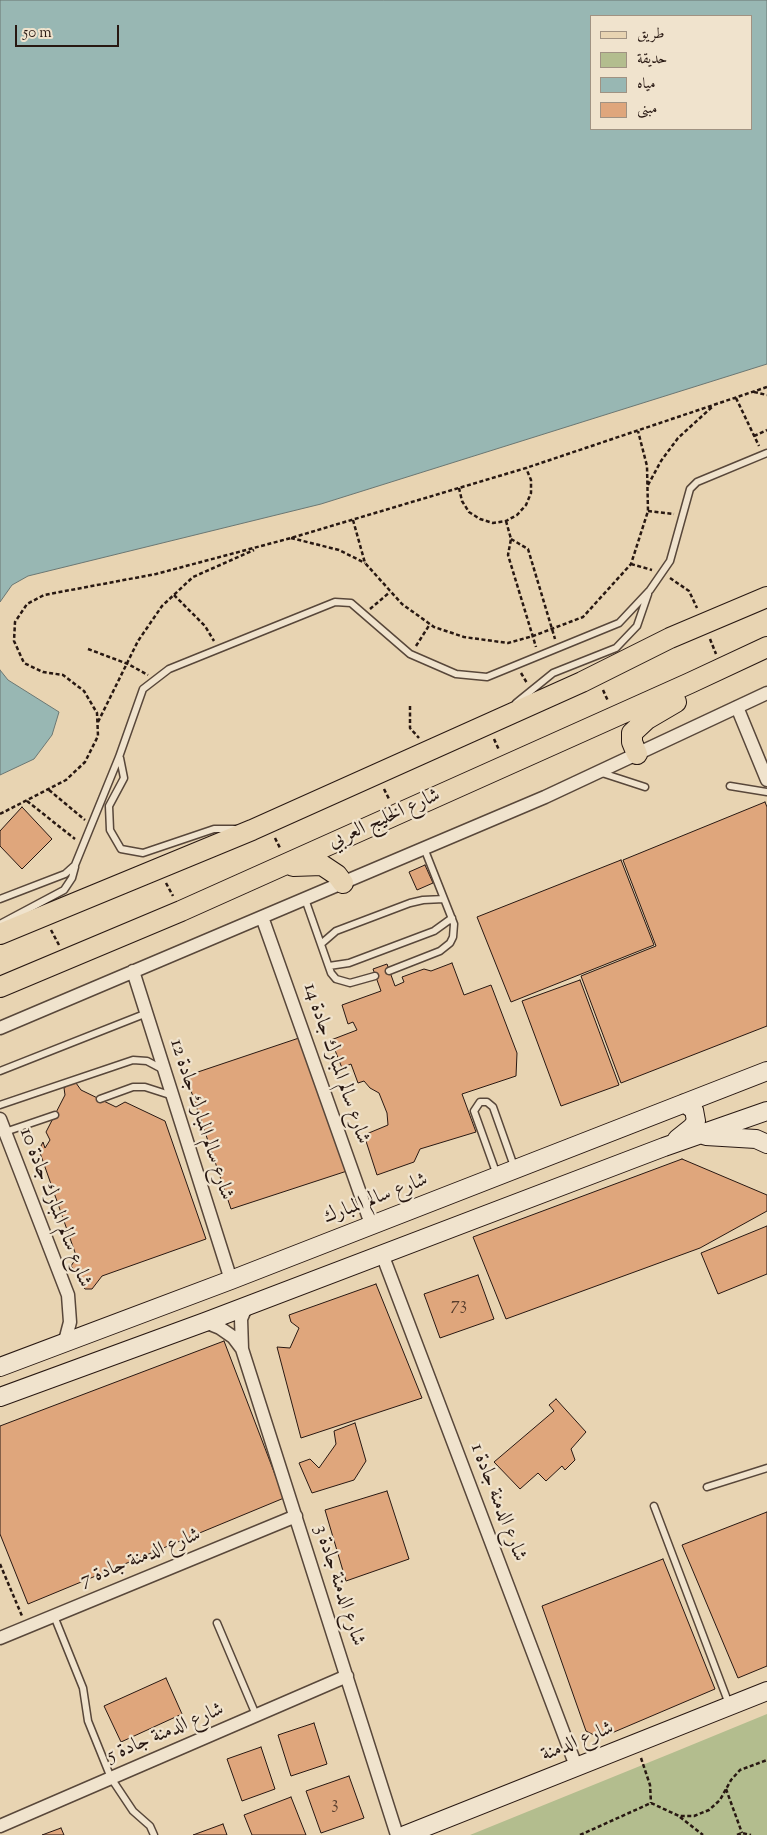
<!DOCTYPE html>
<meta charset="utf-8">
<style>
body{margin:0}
#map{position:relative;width:767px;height:1835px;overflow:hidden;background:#e8d4b2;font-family:"Sorts Mill Goudy",Amiri,serif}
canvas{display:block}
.legend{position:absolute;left:590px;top:15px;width:162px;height:115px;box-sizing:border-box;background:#f0e3cd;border:1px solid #a09282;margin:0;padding:6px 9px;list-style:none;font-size:15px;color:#281812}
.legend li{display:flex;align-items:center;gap:10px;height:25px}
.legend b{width:25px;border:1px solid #a09282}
.scale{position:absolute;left:15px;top:25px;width:104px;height:22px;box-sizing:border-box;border:2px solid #281812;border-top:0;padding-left:6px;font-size:15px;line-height:18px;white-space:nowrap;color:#281812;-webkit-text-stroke:4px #f0e3cd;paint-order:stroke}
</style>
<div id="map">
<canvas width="767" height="1835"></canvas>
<ul class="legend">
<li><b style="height:6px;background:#e8d4b2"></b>طريق</li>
<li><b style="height:14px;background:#b3bd8e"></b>حديقة</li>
<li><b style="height:14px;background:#98b7b3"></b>مياه</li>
<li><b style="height:14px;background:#dfa67c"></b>مبنى</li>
</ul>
<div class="scale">50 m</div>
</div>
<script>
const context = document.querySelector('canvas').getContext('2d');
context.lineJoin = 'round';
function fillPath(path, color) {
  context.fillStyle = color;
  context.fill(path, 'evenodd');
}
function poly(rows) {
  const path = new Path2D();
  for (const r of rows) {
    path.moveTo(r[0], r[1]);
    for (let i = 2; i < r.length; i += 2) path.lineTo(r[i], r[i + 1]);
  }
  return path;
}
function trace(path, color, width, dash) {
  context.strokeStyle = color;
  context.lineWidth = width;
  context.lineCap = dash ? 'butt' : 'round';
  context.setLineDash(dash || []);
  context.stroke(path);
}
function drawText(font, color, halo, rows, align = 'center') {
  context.font = font + ' "Sorts Mill Goudy",Amiri,serif';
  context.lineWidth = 4.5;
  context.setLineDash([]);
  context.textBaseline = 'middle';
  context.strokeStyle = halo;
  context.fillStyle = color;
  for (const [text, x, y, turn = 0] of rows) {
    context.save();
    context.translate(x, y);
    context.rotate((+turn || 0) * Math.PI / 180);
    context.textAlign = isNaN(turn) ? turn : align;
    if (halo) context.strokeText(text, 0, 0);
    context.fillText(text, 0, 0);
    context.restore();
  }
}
fillPath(poly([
 [767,1714,767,1835,470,1835,672,1753]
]), '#b3bd8e');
const water = poly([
 [0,0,767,0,767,364,321,504,28,576,12,585,0,602,0,0],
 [751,16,751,129,591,129,591,16,751,16],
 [0,670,8,680,59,712,52,735,34,759,0,775,0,670]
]);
fillPath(water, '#98b7b3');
trace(water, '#6b7773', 1);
const building = poly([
 [765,802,767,807,767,1026,621,1083,581,976,656,946,623,860,765,802],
 [22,807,52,839,22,869,0,846,0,831,22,807],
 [621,860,654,945,511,1002,477,917,621,860],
 [425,865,433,883,417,890,409,872,425,865],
 [452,963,464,995,491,985,517,1053,516,1076,462,1094,476,1132,420,1149,414,1162,377,1175,364,1135,388,1125,387,1113,379,1093,370,1088,364,1081,358,1083,351,1064,342,1068,331,1040,357,1030,353,1022,348,1024,342,1005,381,991,373,969,387,964,395,986,404,982,402,977,424,969,431,971,452,963],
 [580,980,619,1085,561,1106,522,1001,580,980],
 [302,1037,347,1171,231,1209,186,1076,302,1037],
 [72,1082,76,1083,81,1090,116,1107,125,1102,165,1121,206,1239,102,1276,92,1289,85,1289,81,1284,76,1271,71,1266,75,1260,78,1261,39,1150,43,1142,45,1148,50,1140,46,1132,65,1095,64,1088,72,1082],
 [682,1159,767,1195,767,1211,700,1248,506,1319,473,1237,682,1159],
 [767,1226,767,1274,718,1294,701,1253,767,1226],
 [478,1275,494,1319,440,1338,424,1294,478,1275],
 [376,1284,422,1398,301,1438,277,1347,290,1348,299,1328,291,1322,289,1315,376,1284],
 [224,1341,284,1498,28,1604,0,1534,0,1426,224,1341],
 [556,1399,586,1432,571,1449,575,1460,565,1470,562,1466,546,1481,538,1473,520,1489,494,1462,554,1411,549,1405,556,1399],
 [355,1423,366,1461,354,1480,312,1493,299,1463,310,1459,319,1468,336,1444,334,1431,355,1423],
 [387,1491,409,1559,346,1581,325,1510,387,1491],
 [767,1512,767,1666,738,1678,682,1545,767,1512],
 [663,1559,715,1689,600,1738,586,1731,542,1606,663,1559],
 [166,1678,182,1714,121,1742,104,1706,166,1678],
 [314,1723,327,1764,291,1776,278,1735,314,1723],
 [261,1747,275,1789,242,1801,227,1759,261,1747],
 [349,1776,364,1818,321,1833,306,1791,349,1776],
 [291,1797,306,1835,252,1835,244,1815,291,1797],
 [223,1824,227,1835,193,1835,223,1824],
 [61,1828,64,1835,42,1835,61,1828]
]);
fillPath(building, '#dfa67c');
trace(building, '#281812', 1);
const lane = poly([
 [516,703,553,673,616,648,637,626,648,594],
 [120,758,124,778,109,806,110,830,121,849,143,853,214,829,236,829],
 [599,772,645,787],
 [730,786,767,792],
 [0,899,65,874,75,865,119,757,143,689,169,669,335,602,351,603,410,654,456,674,487,677,619,623,650,590,670,561,690,489,697,482,767,453],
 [305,899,331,973,336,979,350,983,375,976],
 [0,924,64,890,72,878,75,867],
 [321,944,336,931,410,903,423,900,444,899],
 [329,966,349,963,434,931,452,918],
 [389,971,440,951,450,943,453,937,454,924,424,848],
 [0,1071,147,1013],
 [100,1099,133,1087,145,1087,173,1096],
 [0,1105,133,1060,147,1061,164,1070],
 [5,1132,55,1115],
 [497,1175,474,1111,480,1102,487,1102,493,1107,515,1169],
 [707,1487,767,1468],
 [654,1506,729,1704],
 [54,1616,83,1688,88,1721,111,1778,133,1811,150,1826,154,1835],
 [217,1623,256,1715]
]);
const street = poly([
 [737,707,767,780],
 [262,917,371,1224],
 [133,971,231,1280],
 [0,1028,545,797,767,693],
 [0,1119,68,1295,70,1322,65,1341],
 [382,1254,576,1766],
 [247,1305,241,1319,242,1349,397,1835],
 [205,1322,220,1328,233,1337,242,1349],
 [0,1638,296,1516],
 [0,1826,347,1676]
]);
const secondary = poly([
 [706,1136,756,1139,767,1144],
 [677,1139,692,1127,696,1121,694,1110,684,1103],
 [0,1367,231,1280,767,1071],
 [0,1397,205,1322,664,1147,767,1111],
 [405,1835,767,1691]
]);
const primary = poly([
 [637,754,632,742,632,733,647,719,676,702],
 [293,866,322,865,337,875,343,883],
 [0,934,252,830,582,682,670,638,767,597],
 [0,987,181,911,690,683,767,647]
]);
trace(lane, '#58473a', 9);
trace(street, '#58473a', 15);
trace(secondary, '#281812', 20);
trace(primary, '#281812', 22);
trace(poly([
 [754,392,767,395],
 [736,398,759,446],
 [754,436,767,430],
 [648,485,661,461,678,438,712,407],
 [459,488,462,501,469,512,480,519,493,523,506,521,517,515,526,505,531,493,531,480,526,468],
 [648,511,674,514],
 [353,520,365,563,402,604,434,627,464,637,508,643,533,636,583,617,631,564,648,511,647,466,638,431],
 [506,521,511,539,508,555,536,647],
 [291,538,339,550,365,563],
 [511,539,528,549,555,639],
 [631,564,652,570],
 [670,578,689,591,697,608],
 [174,595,205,626,214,641],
 [370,609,390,592],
 [710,639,716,654],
 [416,646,430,624],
 [88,649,128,664,148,675],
 [521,673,527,683],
 [603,690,608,701],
 [410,706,410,728,419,738],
 [98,722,138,641,162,606,193,577,254,550],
 [494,739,499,750],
 [384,789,389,799],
 [49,790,85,820],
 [27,801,75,839],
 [0,814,66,780,85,762,98,736,97,713,84,691,63,675,43,672,24,663,14,641,15,622,27,604,44,595,156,574,291,538,526,468,767,387],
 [275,838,280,848],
 [166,883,173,896],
 [51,930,59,945],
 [0,1564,22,1616],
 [641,1758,650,1785,651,1803],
 [726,1789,742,1833],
 [680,1817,703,1835],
 [580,1835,651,1803,679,1816,694,1816,709,1810,720,1800,731,1780,740,1770,767,1760],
 [737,1835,742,1833,751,1835]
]), '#281812', 2.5, [4, 2.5]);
trace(lane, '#f0e3cd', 6);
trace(street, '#f0e3cd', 12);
trace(secondary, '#f0e3cd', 18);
trace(primary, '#e8d4b2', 20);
drawText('18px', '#563c2c', null, [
 ["73",459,1306],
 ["3",335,1805]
]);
drawText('20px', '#281812', '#f0e3cd', [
 ["شارع الخليج العربي",385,820,-24],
 ["شارع سالم المبارك جادة 14",335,1064,71],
 ["شارع سالم المبارك جادة 12",200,1120,72],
 ["شارع سالم المبارك",376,1200,-21],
 ["شارع سالم المبارك جادة 10",54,1208,69],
 ["شارع الدمنة جادة 1",497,1503,69],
 ["شارع الدمنة جادة 7",141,1559,-22],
 ["شارع الدمنة جادة 3",338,1586,72],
 ["شارع الدمنة جادة 5",166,1734,-23],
 ["شارع الدمنة",578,1743,-22]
]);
</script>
